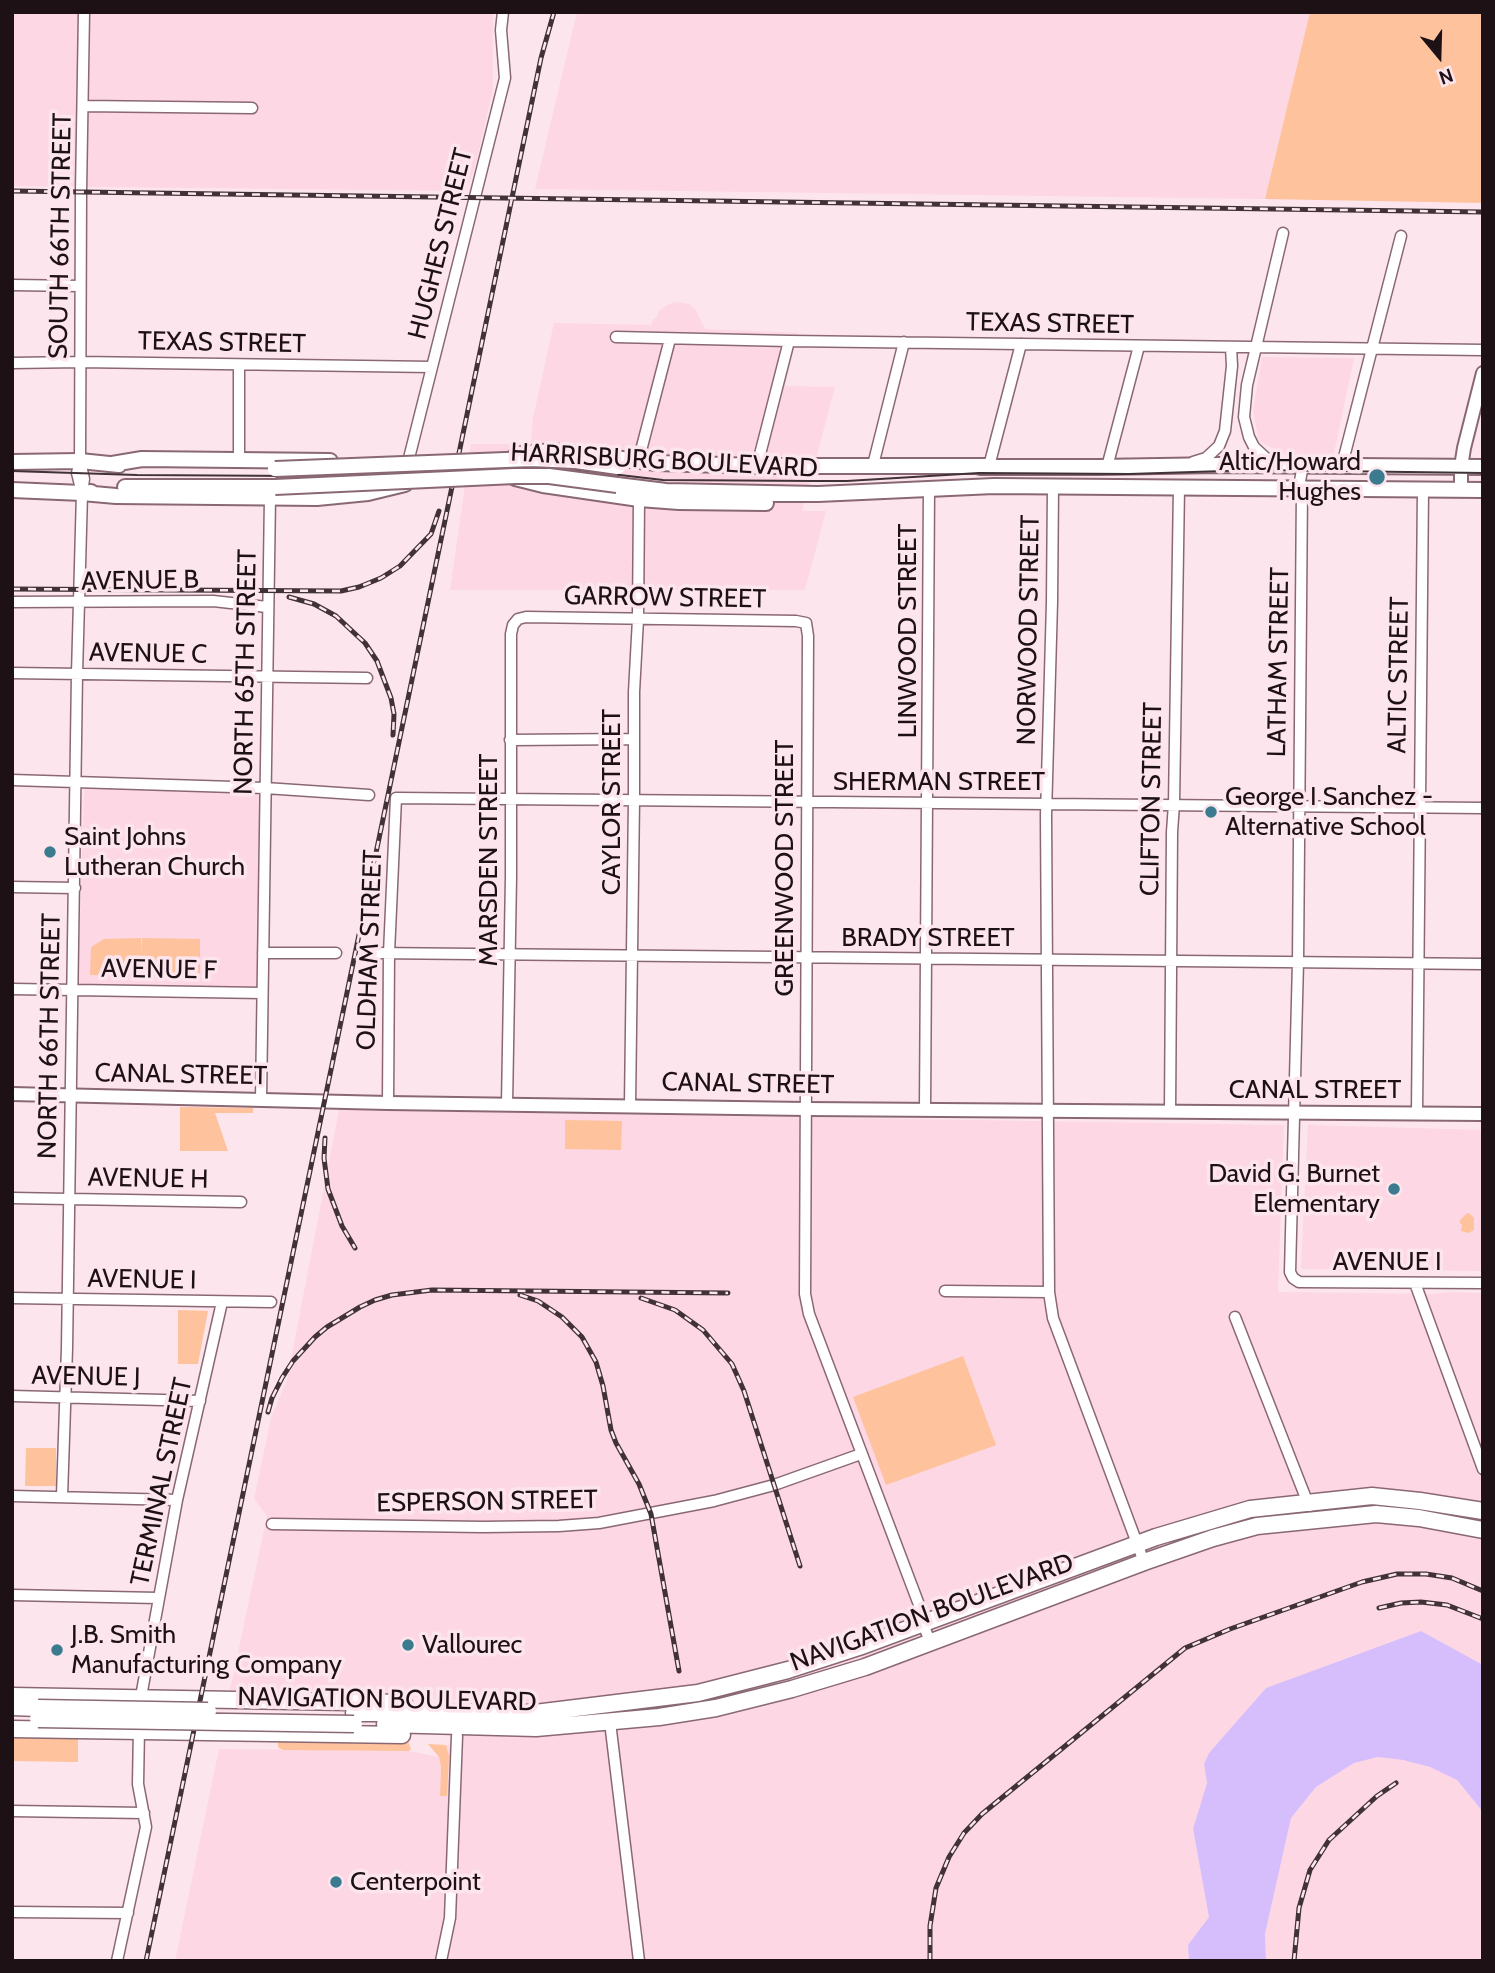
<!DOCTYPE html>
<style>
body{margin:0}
#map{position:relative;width:1495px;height:1973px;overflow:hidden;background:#fde5ed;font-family:Cabin,sans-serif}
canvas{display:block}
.frame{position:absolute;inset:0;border:14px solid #1e1115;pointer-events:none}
.north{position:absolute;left:1404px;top:21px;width:70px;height:70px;-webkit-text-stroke:5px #fde5ed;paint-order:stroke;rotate:161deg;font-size:19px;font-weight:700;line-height:28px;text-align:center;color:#1e1115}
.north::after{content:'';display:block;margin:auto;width:24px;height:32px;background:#1e1115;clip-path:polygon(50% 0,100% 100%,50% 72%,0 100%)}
</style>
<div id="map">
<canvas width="1495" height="1973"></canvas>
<div class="frame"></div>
<div class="north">N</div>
</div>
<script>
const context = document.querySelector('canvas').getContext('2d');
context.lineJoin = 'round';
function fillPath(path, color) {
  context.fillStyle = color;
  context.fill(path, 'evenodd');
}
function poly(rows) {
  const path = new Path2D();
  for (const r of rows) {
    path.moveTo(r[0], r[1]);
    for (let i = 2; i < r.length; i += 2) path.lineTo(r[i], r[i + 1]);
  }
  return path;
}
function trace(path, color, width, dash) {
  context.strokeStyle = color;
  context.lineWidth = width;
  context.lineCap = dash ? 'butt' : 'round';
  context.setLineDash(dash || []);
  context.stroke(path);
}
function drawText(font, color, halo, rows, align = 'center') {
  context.font = font + ' Cabin,sans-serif';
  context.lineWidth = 7;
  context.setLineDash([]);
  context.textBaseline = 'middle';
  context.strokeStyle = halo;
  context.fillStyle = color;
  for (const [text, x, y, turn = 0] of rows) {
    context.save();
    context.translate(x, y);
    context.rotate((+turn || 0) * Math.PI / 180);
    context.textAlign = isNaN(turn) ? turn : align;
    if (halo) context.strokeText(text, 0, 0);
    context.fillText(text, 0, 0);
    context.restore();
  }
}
fillPath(poly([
 [12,12,493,12,493,90,475,167,466,191,12,186],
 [577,12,1310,12,1265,199,535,189],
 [675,302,689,304,695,309,705,329,798,333,785,386,835,387,802,511,826,511,805,590,450,590,471,444,531,444,533,418,554,323,651,325,653,319,656,318,660,310,667,305],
 [1262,357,1354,358,1333,458,1290,457,1259,441,1253,412],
 [84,787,260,793,258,987,78,985],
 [339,1110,1284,1125,1278,1292,1430,1294,1450,1292,1483,1293,1483,1665,1421,1631,1266,1688,1209,1753,1204,1764,1207,1783,1193,1830,1209,1917,1188,1945,1189,1961,175,1961,219,1749,409,1751,439,1757,441,1767,440,1795,446,1796,449,1756,446,1745,462,1744,467,1700,230,1690,267,1516,254,1499,271,1418,287,1380],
 [1308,1125,1483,1130,1483,1271,1301,1269],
 [1378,1757,1403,1760,1430,1767,1457,1780,1483,1812,1483,1961,1266,1961,1265,1934,1291,1818,1316,1787,1354,1763]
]), '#fdd7e3');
fillPath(poly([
 [1310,12,1483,12,1483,203,1265,199],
 [141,938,141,955,142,938,200,939,200,977,90,975,91,947,104,939],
 [180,1107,253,1108,253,1113,215,1113,228,1151,180,1151],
 [565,1120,622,1121,621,1150,565,1149],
 [1469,1213,1474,1218,1474,1230,1468,1233,1461,1231,1462,1224,1460,1224,1460,1220,1466,1214],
 [178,1310,208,1311,198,1364,178,1364],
 [963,1356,996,1445,886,1485,853,1397],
 [26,1448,56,1448,56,1486,25,1486],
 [12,1737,78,1737,78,1762,12,1761],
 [280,1739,408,1741,411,1749,409,1751,283,1750,278,1747,278,1742],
 [428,1744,446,1745,449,1756,447,1796,440,1796,441,1767,439,1757]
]), '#fec29d');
fillPath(poly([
 [1421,1631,1483,1665,1483,1812,1457,1780,1430,1767,1403,1760,1378,1757,1354,1763,1316,1787,1291,1818,1265,1934,1266,1961,1189,1961,1188,1945,1209,1917,1193,1829,1207,1783,1204,1764,1209,1753,1266,1688]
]), '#d6bdfc');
const minor = poly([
 [83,106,252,108],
 [12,285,80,286],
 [616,337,789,341,1483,350],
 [12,363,80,362,432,367],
 [239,460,239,365],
 [638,462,670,339],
 [1193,462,1206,458,1219,446,1225,431,1232,366,1231,347],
 [1278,462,1267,459,1254,447,1249,437,1244,417,1247,385,1283,233],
 [873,465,904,342],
 [1303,465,1300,481,1302,488,1298,962,1290,1272,1293,1278,1299,1282,1483,1283],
 [1342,465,1401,236],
 [757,466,789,341],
 [989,466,1021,344],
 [1107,467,1139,346],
 [405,484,407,466,505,78,501,30,503,12],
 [1053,486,1052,602,1046,815,1049,1292,1053,1318,1144,1562],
 [81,489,77,473,80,461,81,192,84,12],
 [12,602,213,601,267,607],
 [12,673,367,678],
 [510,740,633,739],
 [12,780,265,788,369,795],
 [12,887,75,888],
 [263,953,336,953],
 [373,953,1483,964],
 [12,989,262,993],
 [261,1099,270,497],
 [388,1103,389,953,396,798,1483,808],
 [507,1104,511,877,511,634,513,625,518,619,526,617,796,621,806,623,808,636,805,1294,809,1314,921,1610,923,1624,931,1644],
 [630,1105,634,800,634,692,638,619,639,499],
 [925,1110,929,489],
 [1170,1112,1172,832,1174,804,1179,487],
 [1417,1113,1423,489],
 [12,1198,241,1202],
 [1415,1283,1483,1469],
 [945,1291,1049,1292],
 [12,1298,271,1302],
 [1235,1317,1309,1506],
 [12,1396,200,1401],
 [12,1496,177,1500],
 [62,1496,67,1348,77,674,82,493,84,479,80,461],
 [272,1524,483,1527,559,1526,599,1523,714,1501,774,1485,861,1454],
 [12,1595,158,1598],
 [140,1702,177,1500,222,1302],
 [610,1722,639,1961],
 [12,1811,144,1813],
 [12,1912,128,1913],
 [117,1961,146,1827,138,1784,139,1728],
 [441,1961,450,1918,457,1736]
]);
const tertiary = poly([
 [1461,490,1461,467,1464,448,1483,373],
 [12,1094,388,1103,806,1109,1483,1114]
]);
const secondary = poly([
 [516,455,552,451,657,463,757,466,989,466],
 [12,462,80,461,119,465],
 [112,464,142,459,330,461],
 [980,467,1099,467,1220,465,1483,467],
 [434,468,467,469,493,463],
 [515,478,543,485,639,499,679,502,766,503],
 [617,485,666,491,818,494,994,486,1483,490],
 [125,487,275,487],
 [12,490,82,493,91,492],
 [82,493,116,496,317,498,368,493,405,484]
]);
const primary = poly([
 [12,1696,404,1703],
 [12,1707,38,1708],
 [354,1713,535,1713,698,1693,788,1670,859,1647,1156,1537,1250,1509,1372,1496,1420,1501,1483,1511],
 [385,1724,536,1728,659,1717,716,1708,792,1689,865,1667,1144,1562,1213,1538,1257,1526,1376,1514,1419,1518,1483,1530],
 [12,1729,402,1735]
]);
trace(minor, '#896873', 13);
trace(tertiary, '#896873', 16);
trace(secondary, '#896873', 18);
trace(primary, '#896873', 19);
trace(minor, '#fff', 10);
trace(tertiary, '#fff', 12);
trace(secondary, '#fff', 14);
trace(primary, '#fff', 16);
trace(poly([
 [12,471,137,475,298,476,551,467,663,480,816,481,847,481,979,473,1129,474,1256,470,1483,473]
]), '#403236', 2);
const rail = poly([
 [12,191,1483,212],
 [12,589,341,591,359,587,381,578,400,566,431,534,439,511],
 [289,597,314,604,336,616,365,643,377,661,391,698,394,714,393,735],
 [325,1138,324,1158,328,1189,342,1226,355,1248],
 [520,1295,538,1301,562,1317,582,1337,596,1362,603,1386,611,1430,616,1443,639,1484,651,1514,679,1671],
 [641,1298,675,1310,703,1330,732,1364,744,1391,800,1566],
 [268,1412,272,1398,282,1378,293,1361,315,1337,327,1327,360,1307,375,1300,392,1295,432,1290,728,1293],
 [1379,1608,1401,1603,1421,1602,1447,1605,1483,1619],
 [146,1961,541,58,554,12],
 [930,1961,930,1926,936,1888,949,1857,964,1833,982,1814,1185,1648,1230,1629,1362,1582,1397,1574,1426,1574,1452,1578,1483,1591],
 [1294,1961,1299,1908,1310,1870,1329,1840,1377,1796,1396,1783]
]);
trace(rail, '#403236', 5);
trace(rail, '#fde5ed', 2.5, [8]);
const secondaryBridge = poly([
 [275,469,531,459,576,461,618,467],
 [275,487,515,476,549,476,617,485]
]);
const primaryBridge = poly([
 [38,1708,208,1711],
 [38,1719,354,1724]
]);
trace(secondaryBridge, '#896873', 18, []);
trace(primaryBridge, '#896873', 19, []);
trace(secondaryBridge, '#fff', 14);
trace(primaryBridge, '#fff', 16);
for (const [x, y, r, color] of [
 [1377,477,9,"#3b7b8f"],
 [1211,812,7,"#3b7b8f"],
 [50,852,7,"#3b7b8f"],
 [1394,1189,7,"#3b7b8f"],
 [408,1645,7,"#3b7b8f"],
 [57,1650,7,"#3b7b8f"],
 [336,1882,7,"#3b7b8f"]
]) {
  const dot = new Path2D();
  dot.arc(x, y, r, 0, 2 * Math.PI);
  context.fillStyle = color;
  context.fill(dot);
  trace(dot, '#fde5ed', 2.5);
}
drawText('26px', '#1e1115', '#fde5ed', [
 ["SOUTH 66TH STREET",61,236,-89],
 ["HUGHES STREET",441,244,-76],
 ["TEXAS STREET",1050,324,1],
 ["TEXAS STREET",222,343,1],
 ["HARRISBURG BOULEVARD",664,461,3],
 ["AVENUE B",140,581,-1],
 ["GARROW STREET",665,598,1],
 ["NORWOOD STREET",1029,630,-89],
 ["LINWOOD STREET",908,631,-90],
 ["AVENUE C",148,654,1],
 ["LATHAM STREET",1279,662,-89],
 ["NORTH 65TH STREET",246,672,-89],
 ["ALTIC STREET",1399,675,-89],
 ["SHERMAN STREET",939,782],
 ["CLIFTON STREET",1152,799,-89],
 ["CAYLOR STREET",612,802,-90],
 ["MARSDEN STREET",489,860,-90],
 ["GREENWOOD STREET",785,868,-90],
 ["BRADY STREET",928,938],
 ["OLDHAM STREET",370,950,-88],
 ["AVENUE F",159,970,1],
 ["NORTH 66TH STREET",50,1036,-89],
 ["CANAL STREET",181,1075,1],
 ["CANAL STREET",748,1084,1],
 ["CANAL STREET",1315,1090],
 ["AVENUE H",148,1179,1],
 ["AVENUE I",1387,1262],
 ["AVENUE I",142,1280,1],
 ["AVENUE J",86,1377,1],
 ["TERMINAL STREET",162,1482,-78],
 ["ESPERSON STREET",487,1502,-1],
 ["NAVIGATION BOULEVARD",932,1613,-20],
 ["NAVIGATION BOULEVARD",387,1700,1]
]);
drawText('26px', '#1e1115', '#fde5ed', [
 ["Altic/Howard",1361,462,"right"],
 ["Hughes",1361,492,"right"],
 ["George I Sanchez -",1225,797],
 ["Alternative School",1225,827],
 ["Saint Johns",64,837],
 ["Lutheran Church",64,867],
 ["David G. Burnet",1380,1174,"right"],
 ["Elementary",1380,1204,"right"],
 ["J.B. Smith",71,1635],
 ["Manufacturing Company",71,1665],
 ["Vallourec",422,1645],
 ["Centerpoint",350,1882]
], 'left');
</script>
